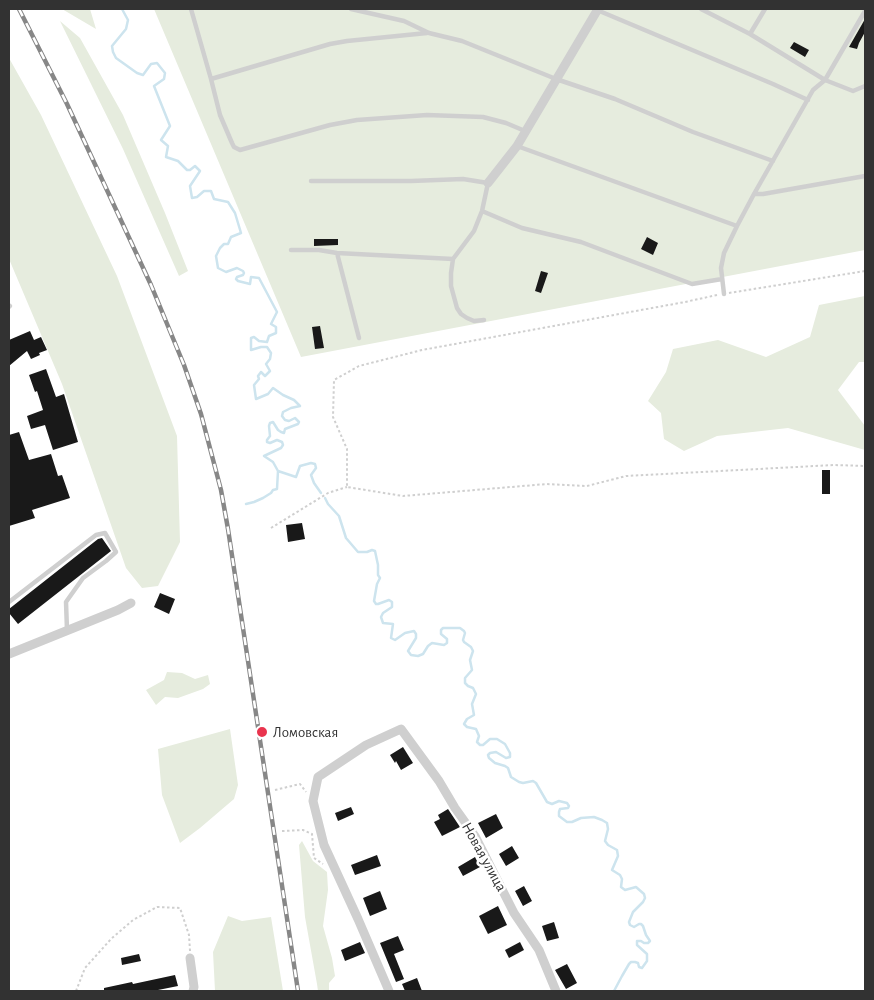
<!DOCTYPE html>
<meta charset="utf-8">
<style>
body{margin:0}
#map{position:relative;width:874px;height:1000px;overflow:hidden;background:#fff;font-family:"Alegreya Sans",sans-serif}
canvas{display:block}
.frame{position:absolute;inset:0;border:10px solid #323232;pointer-events:none}
</style>
<div id="map">
<canvas width="874" height="1000"></canvas>
<div class="frame"></div>
</div>
<script>
const context = document.querySelector('canvas').getContext('2d');
context.lineJoin = 'round';
function fillPath(path, color) {
  context.fillStyle = color;
  context.fill(path, 'evenodd');
}
function poly(rows) {
  const path = new Path2D();
  for (const r of rows) {
    path.moveTo(r[0], r[1]);
    for (let i = 2; i < r.length; i += 2) path.lineTo(r[i], r[i + 1]);
  }
  return path;
}
function trace(path, color, width, dash) {
  context.strokeStyle = color;
  context.lineWidth = width;
  context.lineCap = dash ? 'butt' : 'round';
  context.setLineDash(dash || []);
  context.stroke(path);
}
function drawText(font, color, halo, rows, align = 'center') {
  context.font = font + ' "Alegreya Sans",sans-serif';
  context.lineWidth = 5;
  context.setLineDash([]);
  context.textBaseline = 'middle';
  context.strokeStyle = halo;
  context.fillStyle = color;
  for (const [text, x, y, turn = 0] of rows) {
    context.save();
    context.translate(x, y);
    context.rotate((+turn || 0) * Math.PI / 180);
    context.textAlign = isNaN(turn) ? turn : align;
    if (halo) context.strokeText(text, 0, 0);
    context.fillText(text, 0, 0);
    context.restore();
  }
}
fillPath(poly([
 [62,9,90,9,96,29],
 [154,9,865,9,865,250,301,357],
 [60,21,80,38,123,115,165,213,188,271,179,276,123,149],
 [9,58,41,115,117,276,177,436,180,542,158,586,142,588,126,568,62,384,9,259],
 [865,296,865,362,859,362,838,390,865,426,865,450,788,428,717,436,684,451,664,439,661,413,648,401,666,372,673,349,718,340,766,357,810,337,819,305],
 [167,672,182,673,195,679,208,675,210,684,203,689,178,698,165,697,156,705,146,690,164,680],
 [230,729,238,785,234,799,200,828,180,843,162,795,158,749],
 [302,841,313,861,327,872,328,890,323,926,332,958,335,976,329,983,329,991,318,991,317,984,305,917,299,845],
 [228,916,242,921,271,917,283,991,215,991,213,952]
]), '#e6ecde');
trace(poly([
 [122,9,128,20,126,29,112,46,113,52,116,58,137,73,143,75,151,64,157,63,165,73,164,79,154,86,170,126,161,140,168,146,166,157,178,161,187,170,190,170,195,166,200,171,190,186,192,198,197,197,204,191,211,191,214,199,228,202,235,213,241,233,231,237,228,244,224,244,220,248,216,256,218,268,226,272,237,268,243,271,244,273,243,275,237,277,236,279,238,281,250,284,251,277,259,278,277,312,271,324,276,327,276,333,269,336,267,342,259,341,254,337,251,338,251,350,261,347,267,347,271,353,270,359,266,364,270,371,265,376,261,372,258,376,259,379,254,385,256,399,268,394,273,388,283,395,294,400,300,406,291,408,283,412,282,416,285,420,289,421,295,418,299,422,298,424,285,429,284,433,281,432,278,430,273,422,270,423,269,426,270,436,267,440,267,442,270,443,277,440,282,442,283,445,281,448,264,456,273,462,278,471,296,477,300,466,311,463,315,464,316,468,311,475,314,483,321,493],
 [325,498,328,504,339,516,346,538,358,552,367,552,372,550,375,551,378,565,378,575,380,578,377,584,374,601,376,604,378,604,389,600,392,602,392,607,383,613,381,617,383,623,393,624,391,638,395,640,405,633,414,631,416,634,416,638,408,651,411,655,418,656,423,654,428,646,432,643,444,645,447,643,447,639,441,634,441,630,443,628,460,628,464,631,465,633,463,640,464,642,471,647,473,651,470,660,472,670,465,678,465,683,468,686,473,688,476,694,472,704,474,715,467,719,464,724,467,727,476,729,479,736,477,742,480,745,483,745,490,739,497,739,505,744,510,753,510,757,506,758,496,752,490,753,488,755,489,758,495,763,505,766,508,768,511,777,519,782,523,783,533,781,536,783,547,802,552,804,559,801,567,803,569,806,568,808,560,809,559,812,559,816,567,822,572,822,581,818,594,817,602,820,607,823,608,829,605,841,608,845,617,850,618,856,612,870,620,875,622,879,621,887,625,890,636,887,644,894,645,898,643,902,633,912,629,922,630,925,634,927,639,924,641,924,643,926,646,935,650,941,648,943,644,943,641,941,637,941,637,945,647,954,647,961,642,968,639,967,638,963,635,962,631,962,629,964,622,976,614,991],
 [246,504,254,502,263,498,271,493,273,490,277,489,278,471]
]), '#cde4ee', 2.5);
fillPath(poly([
 [865,19,865,32,859,43,857,49,849,47],
 [794,42,809,50,805,57,790,48],
 [647,237,658,243,653,255,641,249],
 [314,239,338,239,338,245,314,246],
 [541,271,548,273,541,293,535,291],
 [320,326,324,348,315,349,312,327],
 [30,331,34,340,41,337,47,350,39,353,40,355,31,359,27,351,9,366,9,340],
 [46,369,56,397,64,394,78,442,53,450,45,425,31,429,27,416,43,410,37,391,35,392,29,375],
 [19,432,29,460,51,454,58,476,62,475,70,498,32,510,35,518,9,526,9,435],
 [822,470,830,470,830,494,822,494],
 [302,523,305,539,288,542,286,525],
 [102,538,111,551,18,624,9,613,9,609,98,539],
 [160,593,175,599,169,614,154,607],
 [403,747,413,763,401,770,396,761,395,763,390,755],
 [351,807,354,814,338,821,335,813],
 [448,809,460,827,442,836,434,822,440,819,438,815],
 [496,814,503,828,486,838,478,823],
 [512,846,519,858,506,866,499,854],
 [377,855,381,866,355,875,351,865],
 [475,857,480,867,463,876,458,867],
 [524,886,532,901,523,906,515,891],
 [380,891,387,909,370,916,363,898],
 [498,906,507,925,488,934,479,916],
 [554,922,559,938,547,941,542,926],
 [398,936,404,950,394,954,404,979,396,982,380,943],
 [360,942,365,953,345,961,341,950],
 [520,942,524,950,509,958,505,950],
 [139,954,141,961,122,965,121,958],
 [567,964,577,983,566,989,555,970],
 [175,975,178,986,153,991,104,991,104,988,132,982,133,984],
 [417,978,422,991,405,991,402,984]
]), '#191919');
trace(poly([
 [729,293,865,271],
 [717,295,685,302,422,350,359,366,334,380,333,417,347,449,347,487,403,496,547,484,587,486,626,476,834,465,865,466],
 [271,528,328,493,347,487],
 [275,790,300,784,306,792],
 [282,831,303,830,312,834,314,858,323,864],
 [76,991,85,968,111,939,133,920,157,907,180,908,189,935,190,951]
]), '#cfcfcf', 2, [2.5, 2.5]);
trace(poly([
 [191,9,211,79,330,44,347,41,427,33],
 [351,9,404,21,429,33,462,41,556,79,615,99,693,132,773,161],
 [701,9,750,34,825,80,865,11],
 [597,10,773,84,808,100],
 [750,34,765,9],
 [211,79,220,115,232,143,234,147,240,150,330,125,357,120,427,115,483,117,506,123,525,131],
 [517,146,737,226],
 [754,194,763,194,865,176],
 [482,211,522,228,581,242,692,284,722,279],
 [291,250,319,250,337,253,453,259,474,231,482,211,488,183,463,179,411,181,311,181],
 [337,253,359,338],
 [453,259,451,273,451,286,457,308,461,314,467,318,474,321,484,320],
 [724,294,721,268,724,253,737,226,754,194,813,90,825,80,853,91,865,86],
 [9,307,10,306],
 [9,602,96,535,105,533,116,552,106,561,83,578,66,602,67,630]
]), '#cfcfcf', 4.5);
trace(poly([
 [488,183,517,146,598,9],
 [9,654,118,610,131,603],
 [190,958,194,987,193,991],
 [389,991,358,919,324,845,313,801,318,777,366,745,401,729,439,781,455,808,475,836,514,913,539,950,556,991]
]), '#cfcfcf', 9);
const rail = poly([
 [19,9,67,104,151,285,184,365,201,414,221,490,228,529,298,991]
]);
trace(rail, '#878787', 4.5);
trace(rail, '#fff', 2.5, [8]);
for (const [x, y, r, color] of [
 [262,732,6,"#e9344e"]
]) {
  const dot = new Path2D();
  dot.arc(x, y, r, 0, 2 * Math.PI);
  context.fillStyle = color;
  context.fill(dot);
  trace(dot, '#fff', 2);
}
drawText('15px', '#323232', '#fff', [
 ["Ломовская",273,732]
], 'left');
drawText('15px', '#323232', '#fff', [
 ["Новая улица",484,857,61]
]);
</script>
